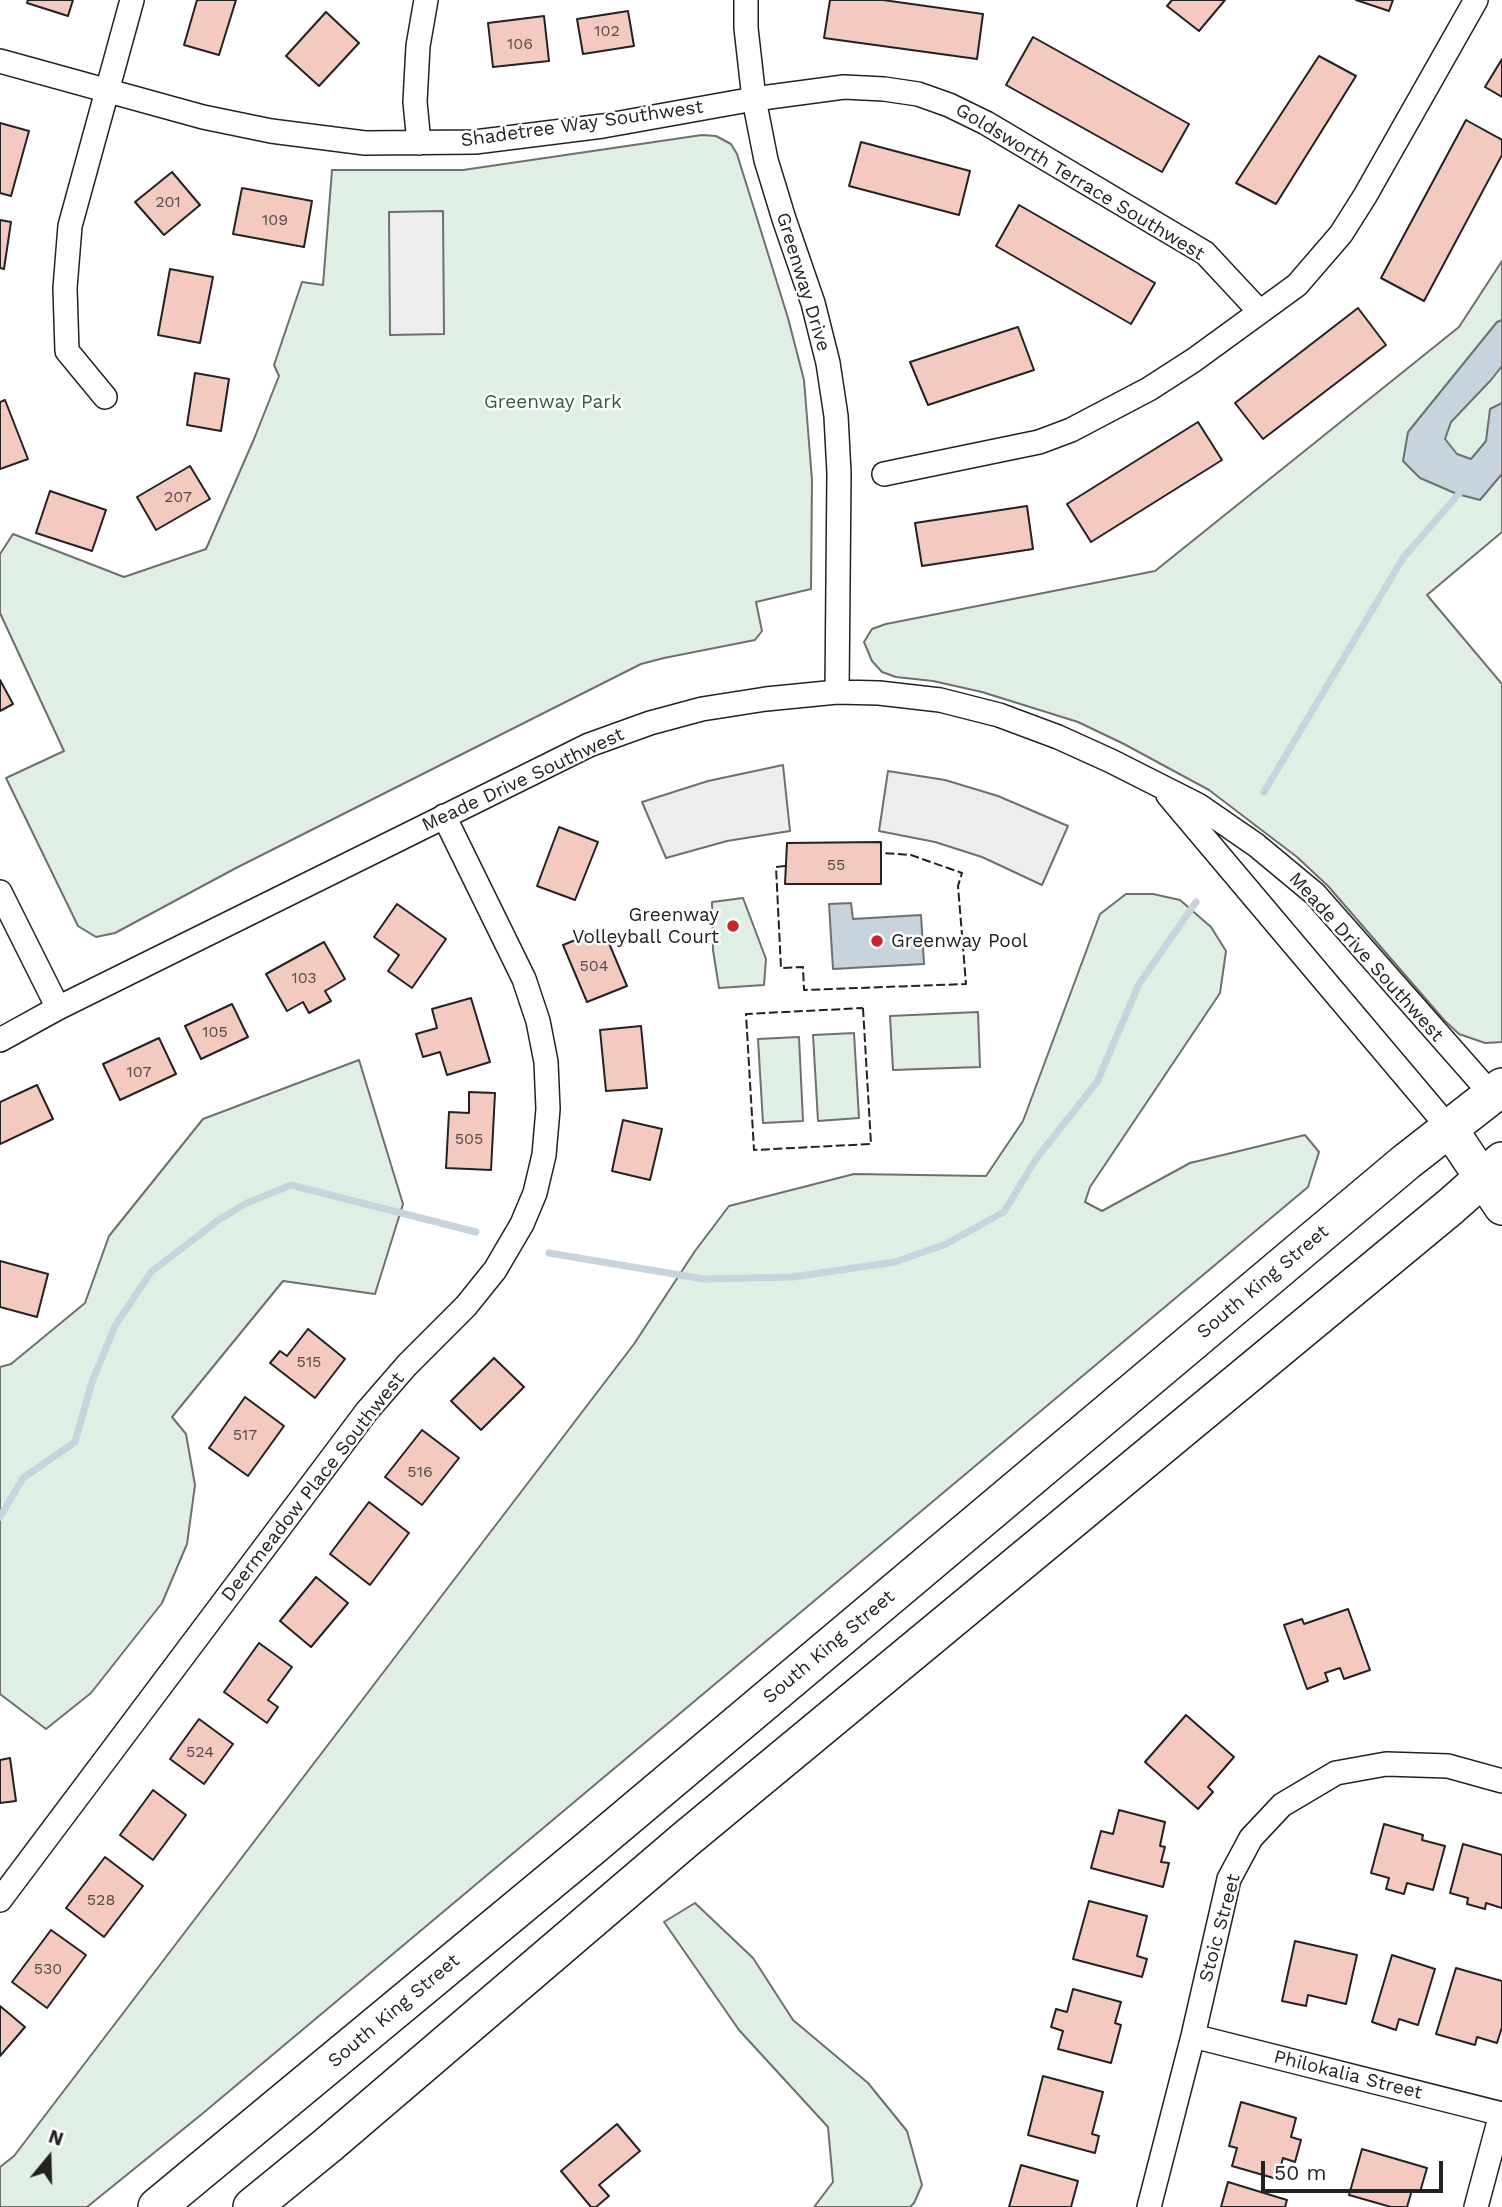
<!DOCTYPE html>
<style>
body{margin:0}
#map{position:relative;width:1502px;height:2207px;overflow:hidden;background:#fff;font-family:"Work Sans",sans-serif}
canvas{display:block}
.north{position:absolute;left:14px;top:2123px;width:70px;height:70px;-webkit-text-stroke:5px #fff;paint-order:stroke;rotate:19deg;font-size:19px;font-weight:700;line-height:28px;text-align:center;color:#222}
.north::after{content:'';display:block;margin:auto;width:24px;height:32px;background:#222;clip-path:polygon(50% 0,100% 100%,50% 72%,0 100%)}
.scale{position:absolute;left:1261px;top:2161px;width:182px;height:32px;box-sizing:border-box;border:4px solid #222;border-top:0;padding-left:9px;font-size:21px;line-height:24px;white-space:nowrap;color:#222;-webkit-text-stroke:5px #fff;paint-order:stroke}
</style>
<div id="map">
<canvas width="1502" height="2207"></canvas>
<div class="north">N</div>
<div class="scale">50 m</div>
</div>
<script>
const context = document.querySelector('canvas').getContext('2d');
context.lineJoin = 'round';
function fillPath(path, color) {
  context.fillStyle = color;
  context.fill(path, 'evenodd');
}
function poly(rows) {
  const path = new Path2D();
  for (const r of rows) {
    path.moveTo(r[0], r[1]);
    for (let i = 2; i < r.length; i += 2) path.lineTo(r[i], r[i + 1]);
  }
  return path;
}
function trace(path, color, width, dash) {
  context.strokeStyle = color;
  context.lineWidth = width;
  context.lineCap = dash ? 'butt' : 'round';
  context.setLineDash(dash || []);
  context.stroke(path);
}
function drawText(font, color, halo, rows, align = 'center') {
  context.font = font + ' "Work Sans",sans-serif';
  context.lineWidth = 5;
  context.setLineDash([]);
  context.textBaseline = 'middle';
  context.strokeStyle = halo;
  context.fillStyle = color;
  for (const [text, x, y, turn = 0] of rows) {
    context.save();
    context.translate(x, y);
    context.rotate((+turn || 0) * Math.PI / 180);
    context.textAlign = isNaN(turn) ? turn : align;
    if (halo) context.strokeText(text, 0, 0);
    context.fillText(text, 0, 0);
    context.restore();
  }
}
const green = poly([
 [702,135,716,136,731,144,737,154,788,318,804,380,812,480,811,589,756,602,762,631,755,640,664,658,641,664,236,868,115,933,96,937,78,926,6,778,64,751,0,613,0,554,13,534,124,577,206,549,254,439,279,376,274,365,302,282,323,285,332,170,463,170,702,135],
 [1502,261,1502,532,1427,595,1502,684,1502,1042,1485,1043,1459,1034,1444,1020,1328,886,1297,857,1209,790,1124,744,1078,722,982,692,933,681,896,677,882,672,872,661,864,642,872,629,886,624,1155,571,1459,327,1502,261],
 [1126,894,1153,894,1180,900,1211,927,1226,951,1220,993,1090,1187,1085,1202,1102,1211,1190,1163,1305,1135,1319,1152,1308,1187,202,2114,87,2207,0,2207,0,2167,14,2156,634,1344,695,1251,729,1206,854,1174,986,1176,1023,1121,1100,914,1126,894],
 [743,898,766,959,764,985,719,988,713,950,712,902,743,898],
 [978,1012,980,1067,893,1070,890,1016,978,1012],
 [854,1033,859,1118,818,1121,813,1035,854,1033],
 [799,1037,803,1121,763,1123,758,1039,799,1037],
 [359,1060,403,1204,375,1294,283,1281,172,1417,186,1434,195,1485,187,1544,162,1603,91,1693,46,1729,0,1694,0,1367,11,1364,85,1303,109,1236,203,1119,359,1060],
 [695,1903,753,1958,793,2020,868,2083,907,2131,922,2185,914,2203,910,2207,814,2207,833,2182,828,2127,739,2030,664,1922,695,1903]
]);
fillPath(green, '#e0efe3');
trace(green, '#6f6f6f', 2);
const parking = poly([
 [443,211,444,334,390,335,389,212,443,211],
 [783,765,790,831,727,841,666,858,642,802,708,781,783,765],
 [888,771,945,780,998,796,1068,826,1042,885,982,857,935,842,879,831,888,771]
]);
fillPath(parking, '#ededed');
trace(parking, '#6f6f6f', 2);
const water = poly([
 [1502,320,1502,366,1491,380,1451,422,1445,439,1457,454,1471,459,1486,441,1490,409,1502,403,1502,474,1480,500,1457,494,1420,478,1403,461,1408,432,1497,322,1502,320],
 [851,903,853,919,921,915,924,964,833,969,829,904,851,903]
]);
fillPath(water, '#c7d3dd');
trace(water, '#6f6f6f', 2);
trace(poly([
 [1264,792,1403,558,1463,489],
 [549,1253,704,1279,793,1277,895,1262,946,1244,1004,1212,1036,1159,1097,1082,1139,984,1196,902],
 [0,1517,23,1478,75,1442,92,1382,115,1326,151,1272,220,1219,247,1203,291,1185,476,1232]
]), '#c7d3dd', 7);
const building = poly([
 [28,0,73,0,68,16,27,3,28,0],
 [197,0,236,0,219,55,184,45,197,0],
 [830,0,883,0,983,14,977,59,824,38,830,0],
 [1172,0,1225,0,1199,31,1167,6,1172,0],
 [1356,0,1393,0,1389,11,1356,0],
 [628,11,634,46,583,54,577,19,628,11],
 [326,12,359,43,319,86,286,56,326,12],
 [544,16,549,61,493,67,488,23,544,16],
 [1033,37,1189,124,1162,172,1006,85,1033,37],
 [1319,56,1356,76,1276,204,1236,183,1319,56],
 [1502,59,1502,97,1485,87,1502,59],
 [1466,120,1502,140,1502,155,1424,301,1381,278,1466,120],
 [0,123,29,131,11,196,0,193,0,123],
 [861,142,970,171,959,215,849,186,861,142],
 [172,172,200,205,164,235,135,202,172,172],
 [242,188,312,201,304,247,233,234,242,188],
 [1019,205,1155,283,1131,324,996,246,1019,205],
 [0,220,11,222,4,269,0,268,0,220],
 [170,269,213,277,200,343,158,335,170,269],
 [1358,308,1386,345,1263,439,1235,403,1358,308],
 [1018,327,1034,370,928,405,910,362,1018,327],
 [195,373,229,379,221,431,187,425,195,373],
 [5,400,28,459,0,469,0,402,5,400],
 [1198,422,1222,460,1091,542,1067,504,1198,422],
 [190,466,210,499,156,530,137,497,190,466],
 [50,491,106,510,92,551,36,533,50,491],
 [1027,506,1033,549,922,566,915,523,1027,506],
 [0,680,13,704,0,711,0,680],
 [559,827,598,842,575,900,537,886,559,827],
 [881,842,881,884,785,884,787,843,881,842],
 [397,904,446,939,412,988,388,971,399,955,374,937,397,904],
 [603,929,627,986,587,1002,563,945,603,929],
 [324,942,345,979,325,991,331,1001,309,1013,303,1002,287,1011,266,974,324,942],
 [471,998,490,1062,447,1075,440,1052,423,1057,416,1034,437,1028,432,1009,471,998],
 [232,1004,248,1037,201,1059,185,1026,232,1004],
 [641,1026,647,1088,606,1091,600,1030,641,1026],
 [159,1038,176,1074,120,1100,103,1064,159,1038],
 [37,1085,53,1119,0,1144,0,1102,37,1085],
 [469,1092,495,1093,491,1170,446,1168,449,1112,469,1113,469,1092],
 [623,1120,662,1129,650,1180,612,1171,623,1120],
 [0,1261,48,1274,37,1317,0,1307,0,1261],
 [308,1329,345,1359,315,1398,270,1363,280,1351,287,1356,308,1329],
 [494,1358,524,1387,481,1430,451,1401,494,1358],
 [245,1397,284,1426,248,1476,209,1448,245,1397],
 [422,1430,459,1458,422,1505,385,1477,422,1430],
 [369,1502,409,1533,370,1585,330,1554,369,1502],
 [316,1577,348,1603,311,1647,280,1621,316,1577],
 [1348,1609,1370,1670,1344,1679,1340,1668,1325,1673,1328,1681,1307,1689,1284,1625,1302,1619,1304,1624,1348,1609],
 [259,1643,292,1667,268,1700,278,1707,267,1723,224,1692,259,1643],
 [1186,1715,1234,1757,1208,1787,1213,1792,1198,1809,1145,1762,1186,1715],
 [199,1719,233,1744,204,1784,170,1759,199,1719],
 [10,1758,16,1801,0,1803,0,1760,10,1758],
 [153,1790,186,1815,153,1860,120,1835,153,1790],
 [1119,1810,1165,1822,1160,1846,1165,1847,1161,1862,1169,1863,1163,1887,1091,1868,1101,1831,1113,1834,1119,1810],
 [1384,1824,1423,1835,1422,1840,1445,1846,1433,1890,1407,1883,1404,1894,1386,1889,1389,1878,1371,1873,1384,1824],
 [1463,1844,1502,1855,1502,1908,1486,1903,1485,1909,1467,1904,1468,1898,1450,1893,1463,1844],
 [105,1857,143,1886,104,1937,66,1908,105,1857],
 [1089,1901,1147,1916,1137,1956,1147,1959,1142,1977,1073,1959,1089,1901],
 [51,1930,86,1955,47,2008,12,1982,51,1930],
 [1295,1941,1357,1955,1346,2004,1308,1995,1306,2006,1282,2001,1295,1941],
 [1392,1955,1435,1969,1418,2025,1399,2019,1396,2030,1372,2022,1392,1955],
 [1456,1968,1502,1981,1502,2027,1497,2043,1477,2037,1475,2045,1436,2034,1456,1968],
 [1073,1989,1121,2002,1115,2023,1121,2025,1111,2063,1058,2049,1063,2031,1051,2027,1056,2009,1067,2012,1073,1989],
 [0,2006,25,2027,0,2056,0,2006],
 [1043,2076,1103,2092,1092,2134,1099,2136,1095,2153,1028,2135,1043,2076],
 [1241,2102,1296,2118,1291,2137,1301,2140,1295,2162,1283,2158,1277,2179,1232,2166,1237,2148,1229,2146,1241,2102],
 [617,2124,640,2151,599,2185,609,2196,596,2207,591,2207,561,2171,617,2124],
 [1362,2149,1427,2168,1420,2192,1412,2190,1407,2207,1391,2207,1349,2195,1362,2149],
 [1021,2165,1078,2181,1071,2207,1009,2207,1021,2165],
 [1228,2182,1287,2200,1285,2207,1221,2207,1228,2182]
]);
fillPath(building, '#f3c9c0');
trace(building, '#222', 2);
const minor = poly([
 [746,0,746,28,754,99,766,160,784,219,813,303,828,363,836,416,839,473,837,692],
 [0,61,203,117,271,131,365,143,475,142,603,126,754,99,844,87,884,89,918,94,949,105,986,123,1205,253,1260,312],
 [419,143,415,102,418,46,426,0],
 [105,397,67,351,65,288,70,226,132,0],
 [884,474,1039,442,1071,430,1149,389,1194,360,1297,285,1341,234,1365,196,1476,0],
 [1168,795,1449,1128],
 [0,892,58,1008],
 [0,1040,58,1008,589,745,650,723,702,709,766,699,837,692,879,693,940,700,999,715,1058,737,1111,761,1198,805,1256,845,1315,894,1492,1095],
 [0,1900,367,1411,407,1365,466,1306,495,1270,522,1224,535,1193,544,1155,548,1109,546,1062,538,1021,524,979,444,816],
 [1193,2036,1502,2114],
 [1149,2207,1193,2036,1229,1879,1251,1838,1282,1805,1336,1773,1386,1764,1448,1766,1502,1781],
 [1476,2207,1501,2114]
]);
const primary = poly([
 [1449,1128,1502,1207]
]);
const trunk = poly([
 [157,2207,588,1850,1406,1162,1502,1087],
 [252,2207,328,2145,686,1839,1450,1207,1502,1161]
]);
trace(minor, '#222', 26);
trace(primary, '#222', 38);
trace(trunk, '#222', 40);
trace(minor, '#fff', 23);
trace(primary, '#fff', 35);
trace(trunk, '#fff', 37);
trace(poly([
 [785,866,776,867,781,968,803,967,804,990,966,984,958,886,962,873,911,855,883,853],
 [863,1008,871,1144,754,1150,746,1014,863,1008]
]), '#222', 2, [9, 3.5]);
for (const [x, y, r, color] of [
 [733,926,7,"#c62828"],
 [877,941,7,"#c62828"]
]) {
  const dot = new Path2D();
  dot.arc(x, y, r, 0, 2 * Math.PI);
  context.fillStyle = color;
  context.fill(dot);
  trace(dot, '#fff', 2.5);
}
drawText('16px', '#564c4a', null, [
 ["102",607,31],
 ["106",520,44],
 ["201",168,202],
 ["109",275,220],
 ["207",178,497],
 ["55",836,865],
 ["504",594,966],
 ["103",304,978],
 ["105",215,1032],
 ["107",139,1072],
 ["505",469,1139],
 ["515",309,1362],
 ["517",245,1435],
 ["516",420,1472],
 ["524",200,1752],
 ["528",101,1900],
 ["530",48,1969]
]);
drawText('19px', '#222', '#fff', [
 ["Shadetree Way Southwest",582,124,-8],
 ["Goldsworth Terrace Southwest",1080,182,31],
 ["Greenway Drive",803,282,73],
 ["Meade Drive Southwest",523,780,-25],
 ["Meade Drive Southwest",1366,957,48],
 ["South King Street",1263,1282,-40],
 ["Deermeadow Place Southwest",313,1487,-52],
 ["South King Street",829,1647,-40],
 ["Stoic Street",1220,1928,-75],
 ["South King Street",394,2011,-40],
 ["Philokalia Street",1348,2075,14]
]);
drawText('19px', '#2f5e38', '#fff', [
 ["Greenway Park",553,402]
]);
drawText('19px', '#222', '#fff', [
 ["Greenway",719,915],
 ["Volleyball Court",719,937],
 ["Greenway Pool",891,941,"left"]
], 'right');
</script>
